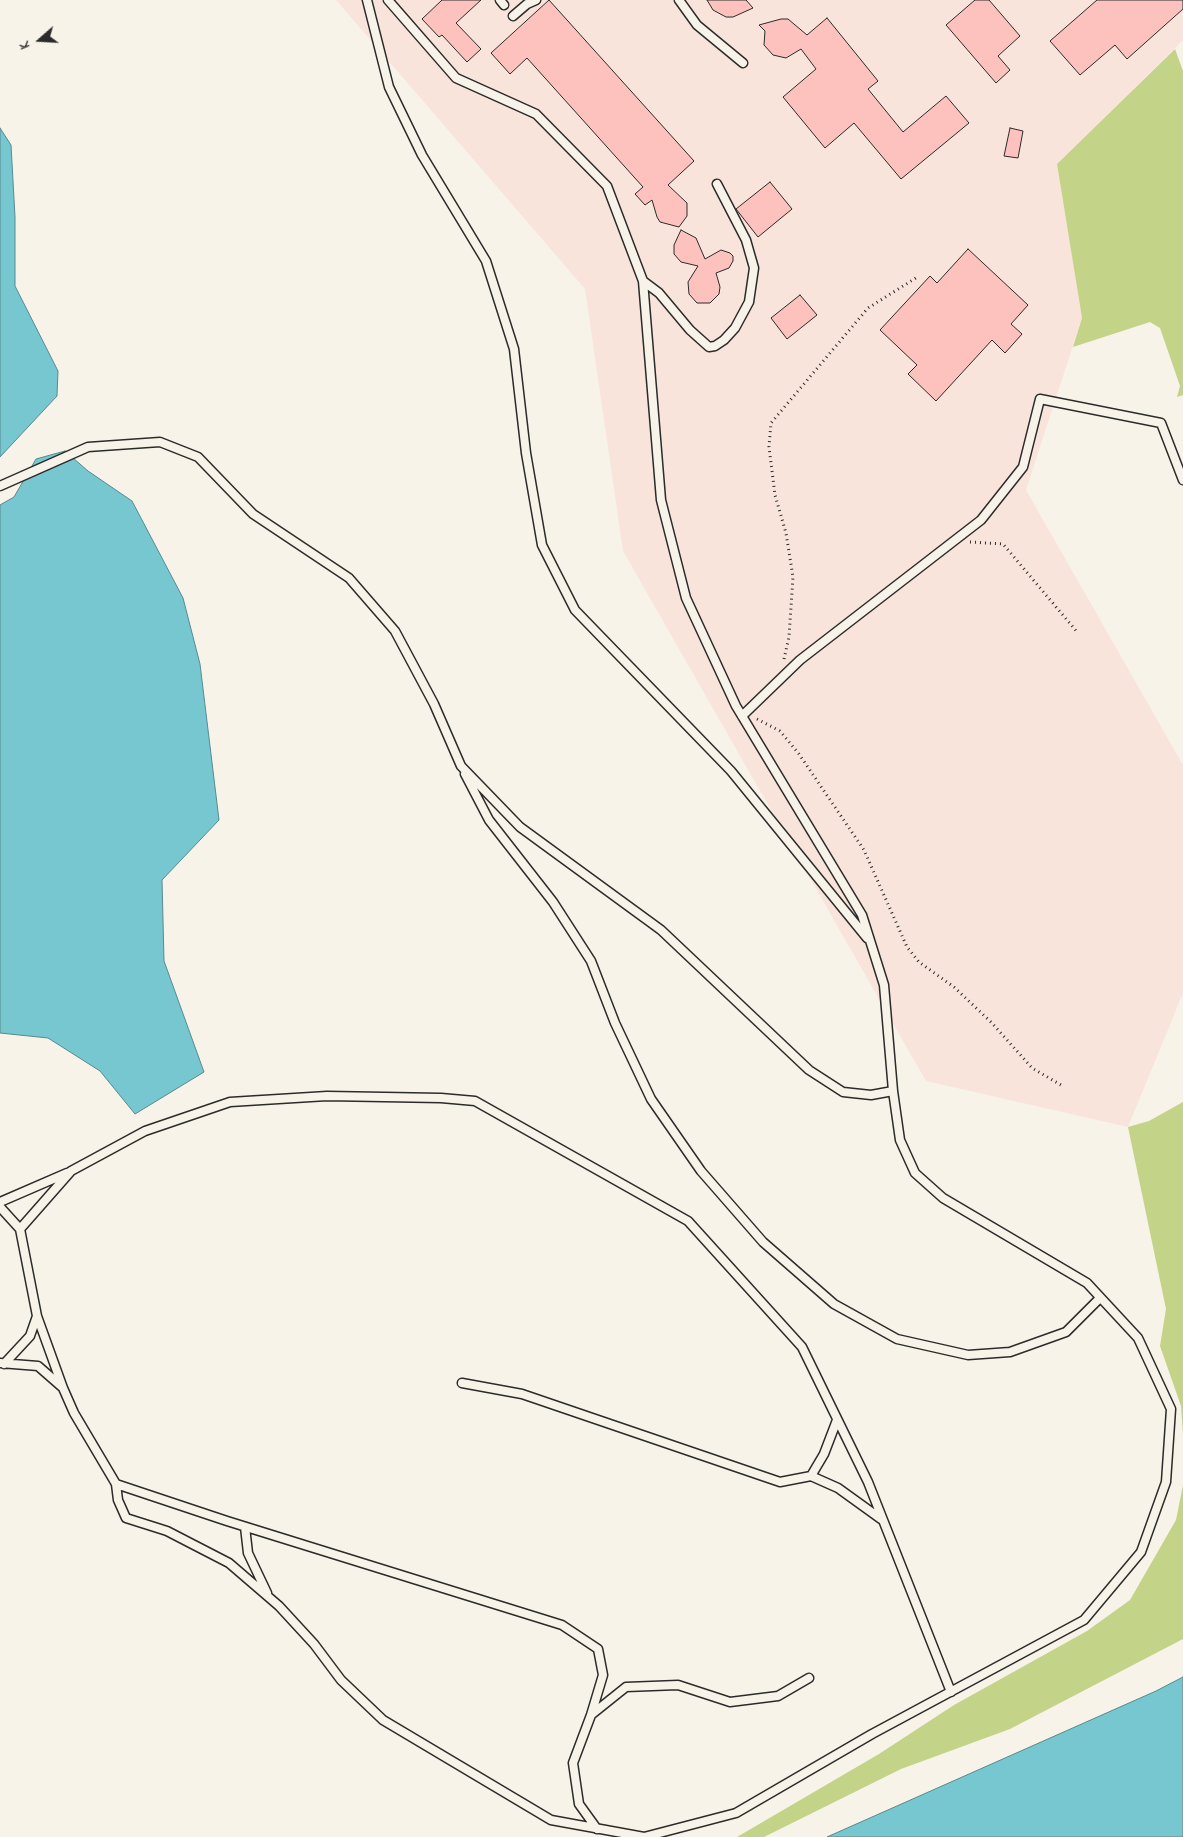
<!DOCTYPE html>
<style>
body{margin:0}
#map{position:relative;width:1183px;height:1837px;overflow:hidden;background:#f7f3e8;font-family:"Indie Flower",sans-serif}
canvas{display:block}
.north{position:absolute;left:15px;top:15px;width:50px;height:50px;-webkit-text-stroke:4px #f7f3e8;paint-order:stroke;rotate:251deg;font-size:14px;font-weight:700;line-height:20px;text-align:center;color:#2b2b2b}
.north::after{content:'';display:block;margin:auto;width:18px;height:22px;background:#2b2b2b;clip-path:polygon(50% 0,100% 100%,50% 72%,0 100%)}
</style>
<div id="map">
<canvas width="1183" height="1837"></canvas>
<div class="north">K</div>
</div>
<script>
const context = document.querySelector('canvas').getContext('2d');
context.lineJoin = 'round';
function fillPath(path, color) {
  context.fillStyle = color;
  context.fill(path, 'evenodd');
}
function poly(rows) {
  const path = new Path2D();
  for (const r of rows) {
    path.moveTo(r[0], r[1]);
    for (let i = 2; i < r.length; i += 2) path.lineTo(r[i], r[i + 1]);
  }
  return path;
}
function trace(path, color, width, dash) {
  context.strokeStyle = color;
  context.lineWidth = width;
  context.lineCap = dash ? 'butt' : 'round';
  context.setLineDash(dash || []);
  context.stroke(path);
}
fillPath(poly([
 [336,0,1183,0,1183,40,1057,164,1082,318,1026,490,1183,765,1183,993,1128,1127,926,1081,623,551,585,289]
]), '#f9e4db');
fillPath(poly([
 [1175,49,1183,71,1183,395,1177,397,1180,386,1160,328,1150,322,1073,347,1082,318,1057,164],
 [1183,1102,1183,1435,1181,1406,1160,1346,1166,1309,1128,1127,1149,1121],
 [1183,1485,1183,1639,1010,1729,901,1769,764,1837,737,1837,879,1754,954,1705,1087,1631,1130,1600,1176,1520]
]), '#c3d387');
const water = poly([
 [0,128,11,145,15,217,15,286,58,371,57,396,0,457,0,128],
 [65,451,88,471,132,501,183,598,200,664,219,820,162,880,164,961,204,1072,135,1114,100,1071,48,1038,0,1033,0,505,14,497,36,459,65,451],
 [1183,1677,1183,1837,827,1837,1156,1691,1183,1677]
]);
fillPath(water, '#76c7d0');
trace(water, '#58898e', 1);
const building = poly([
 [442,0,481,0,456,23,481,49,467,62,442,35,439,37,422,19,442,0],
 [549,0,694,161,668,185,687,203,687,216,679,227,660,222,657,217,652,200,645,205,635,194,643,187,527,58,510,74,491,53,549,0],
 [707,0,746,0,753,8,733,17,726,17,713,10,707,0],
 [975,0,989,0,1020,36,998,56,1010,70,996,83,946,25,975,0],
 [1097,0,1183,0,1183,9,1127,59,1115,45,1080,75,1050,41,1097,0],
 [827,18,878,81,868,89,903,132,946,96,969,123,901,179,854,123,825,148,783,97,816,69,801,49,786,58,773,55,764,45,765,31,759,25,781,19,788,19,807,35,827,18],
 [1010,128,1023,131,1018,158,1004,156,1010,128],
 [770,182,792,209,758,237,736,209,770,182],
 [681,230,696,238,705,259,721,250,730,253,733,256,733,261,729,268,716,273,720,287,719,294,710,303,697,303,689,294,688,282,698,266,681,262,674,254,674,245,681,230],
 [968,249,1028,305,1011,324,1022,334,1005,353,992,340,936,401,908,374,917,365,880,330,930,276,937,283,968,249],
 [800,295,817,315,787,339,771,318,800,295]
]);
fillPath(building, '#fec2be');
trace(building, '#2b2b2b', 1);
const service = poly([
 [367,0,389,87,422,155,486,261,514,349,526,453,542,545,575,610,731,771,867,938],
 [500,0,504,5],
 [679,0,697,25,743,63],
 [513,16,527,4,536,0],
 [643,281,659,293,690,330,709,347,715,346,724,340,735,328,749,302,754,268,746,240,717,184],
 [0,486,88,447,160,442,198,457,253,514,349,578,395,631,434,704,461,766,520,827,661,930,809,1070,843,1092,871,1095,893,1091],
 [742,716,800,660,981,520,1023,467,1040,399,1161,423,1183,480],
 [465,774,489,820,553,902,591,961,615,1023,651,1099,701,1171,763,1242,834,1304,897,1339,968,1355,1010,1352,1066,1332,1100,1298],
 [0,1202,67,1173],
 [0,1207,20,1229,37,1316,63,1388,74,1413,116,1484,118,1500,126,1518,167,1531,229,1563,279,1606,314,1644,341,1680,383,1720,551,1820,644,1837,736,1813,872,1734,1084,1620,1141,1552,1166,1482,1171,1409,1138,1338,1087,1283,943,1198,915,1173,900,1140,893,1091,884,985,862,915,736,706,686,598,661,500,643,281,607,186,536,114,456,78,388,0],
 [20,1229,71,1171,145,1131,230,1102,327,1096,441,1098,475,1101,688,1221,802,1347,868,1482,951,1692],
 [0,1363,38,1366,62,1387],
 [4,1364,30,1336,37,1316],
 [462,1383,522,1394,780,1482,811,1476,824,1454,837,1420],
 [811,1476,838,1488,881,1519],
 [116,1484,227,1521,562,1625,598,1649,603,1675,591,1715],
 [245,1527,248,1553,267,1593],
 [597,1829,579,1804,573,1763,591,1715,626,1687,678,1685,730,1702,778,1696,809,1678]
]);
trace(service, '#2b2b2b', 11);
trace(poly([
 [970,542,1003,544,1078,633],
 [784,659,789,637,793,577,786,533,775,495,769,447,771,423,868,308,919,276],
 [757,719,780,731,799,754,864,850,907,947,919,962,954,987,992,1023,1032,1068,1061,1085]
]), '#2b2b2b', 3, [1, 4]);
trace(service, '#f7f3e8', 8);
</script>
